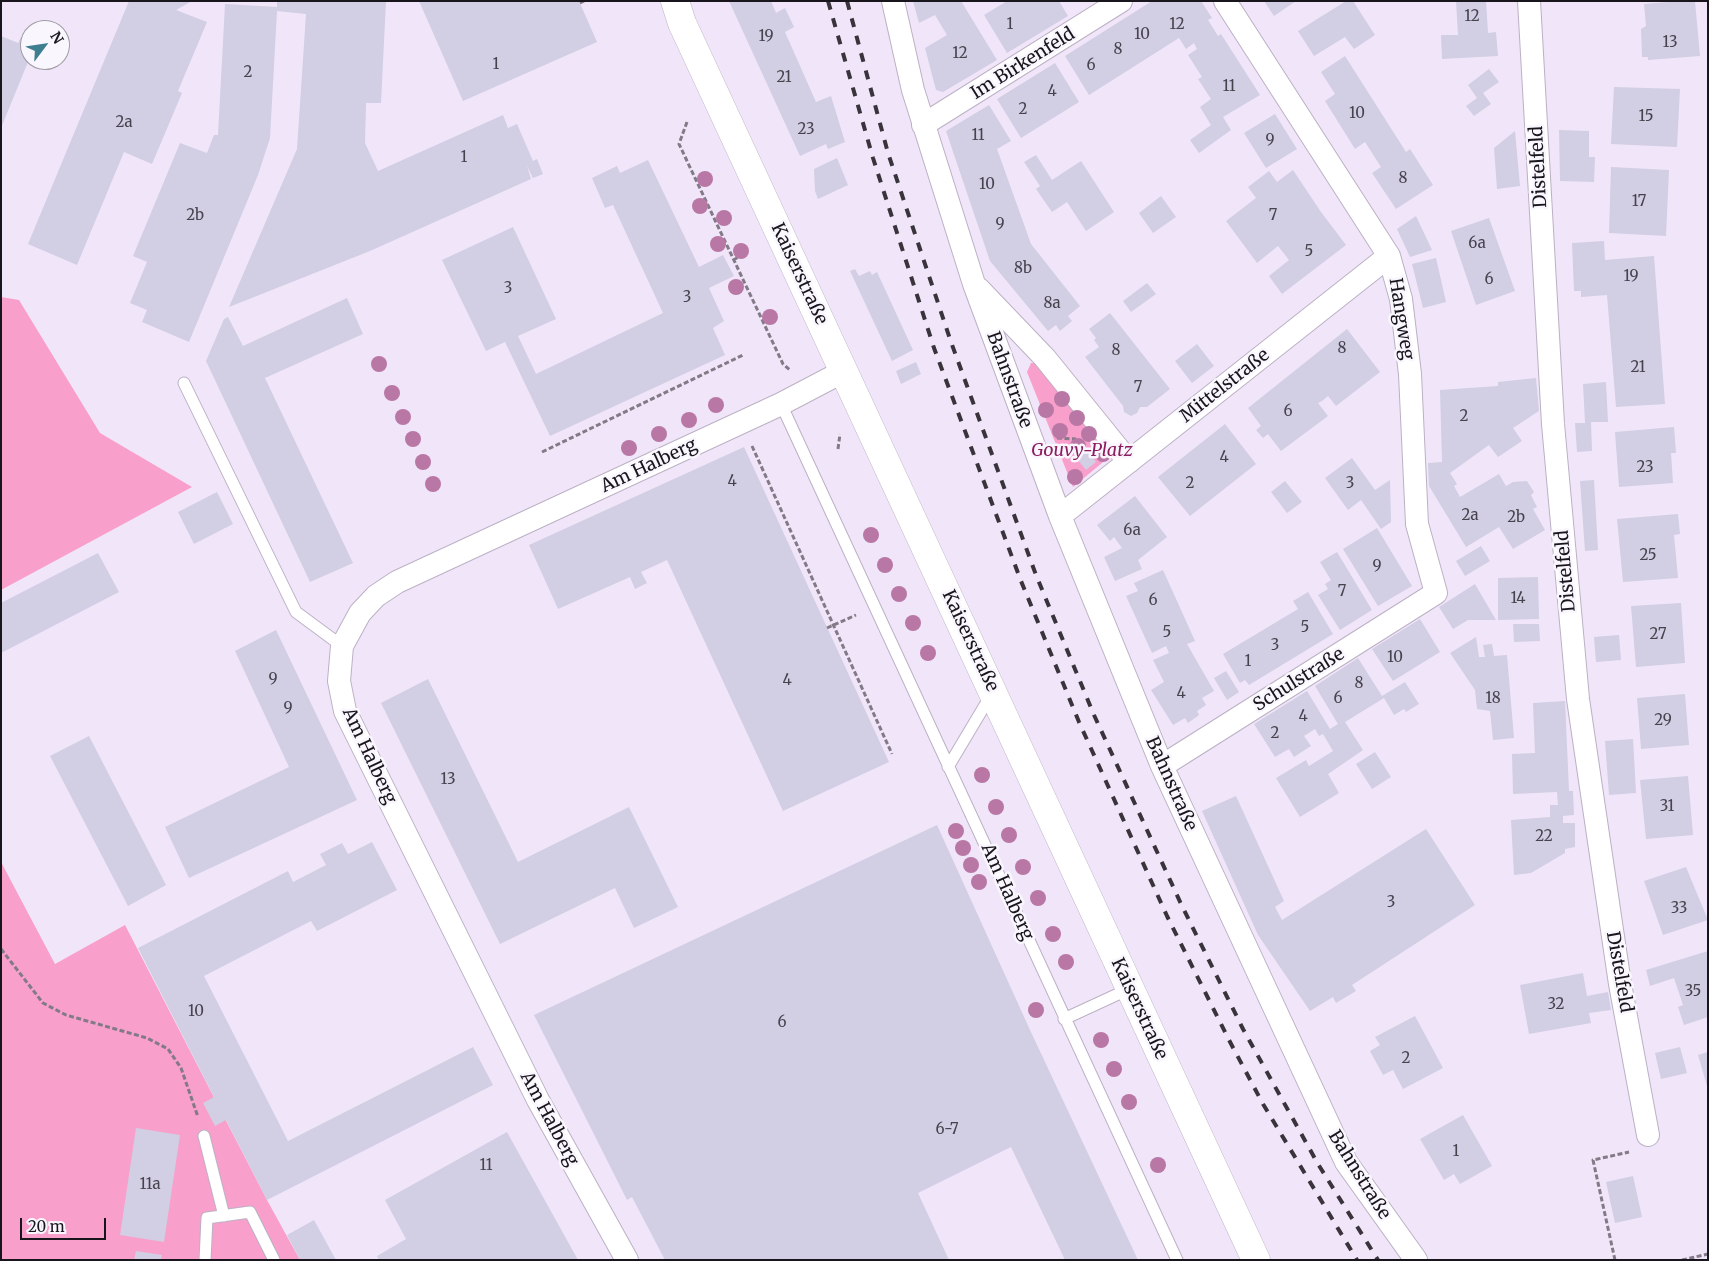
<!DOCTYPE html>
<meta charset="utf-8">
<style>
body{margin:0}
#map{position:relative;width:1709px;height:1261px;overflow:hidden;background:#f1e6f9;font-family:Merriweather,serif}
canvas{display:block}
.frame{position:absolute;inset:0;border:2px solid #19151c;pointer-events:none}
.north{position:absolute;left:20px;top:20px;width:50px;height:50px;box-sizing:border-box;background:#faf6fe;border:1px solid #a09ca4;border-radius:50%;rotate:59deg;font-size:14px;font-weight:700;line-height:20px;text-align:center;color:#19151c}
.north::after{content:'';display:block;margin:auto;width:18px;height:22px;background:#3d7f91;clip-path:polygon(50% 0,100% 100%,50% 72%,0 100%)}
.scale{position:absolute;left:20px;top:1218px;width:86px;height:22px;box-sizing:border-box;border:2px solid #19151c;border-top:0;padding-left:6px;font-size:15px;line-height:18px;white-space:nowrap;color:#19151c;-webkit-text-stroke:4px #faf6fe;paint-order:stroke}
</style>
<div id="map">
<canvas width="1709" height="1261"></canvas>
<div class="frame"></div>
<div class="north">N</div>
<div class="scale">20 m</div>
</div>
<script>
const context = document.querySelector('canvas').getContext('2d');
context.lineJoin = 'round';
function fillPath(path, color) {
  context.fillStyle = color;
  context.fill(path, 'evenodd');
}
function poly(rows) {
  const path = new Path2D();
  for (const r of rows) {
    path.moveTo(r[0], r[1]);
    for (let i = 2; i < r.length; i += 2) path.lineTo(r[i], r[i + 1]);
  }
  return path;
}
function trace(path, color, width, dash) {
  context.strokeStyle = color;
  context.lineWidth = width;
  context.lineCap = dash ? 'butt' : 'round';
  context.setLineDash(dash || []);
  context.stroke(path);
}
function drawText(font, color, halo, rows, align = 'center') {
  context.font = font + ' Merriweather,serif';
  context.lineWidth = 5;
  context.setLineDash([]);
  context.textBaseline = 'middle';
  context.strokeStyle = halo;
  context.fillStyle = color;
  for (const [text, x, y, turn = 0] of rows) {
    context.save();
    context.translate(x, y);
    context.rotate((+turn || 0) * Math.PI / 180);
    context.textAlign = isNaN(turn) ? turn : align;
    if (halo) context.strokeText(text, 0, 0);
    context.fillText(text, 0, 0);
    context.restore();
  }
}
fillPath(poly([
 [1,297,19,300,100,433,192,487,1,590],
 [1031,363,1040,363,1107,450,1108,458,1073,487,1027,372],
 [1,862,55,964,125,925,267,1200,300,1260,1,1260]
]), '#f89fcb');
fillPath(poly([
 [129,1,192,1,176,10,207,22,178,91,182,93,152,164,124,152,77,265,28,244],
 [277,1,386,1,381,103,366,103,365,143,378,171,503,115,508,128,517,124,533,161,537,159,543,174,533,178,527,166,531,179,370,251,229,307,297,149,306,14,277,11,270,138,258,175,189,342,142,322,147,310,130,303,147,262,133,256,180,143,207,153,214,135,218,135,225,4,277,7],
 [419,1,579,1,597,42,463,101],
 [729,1,771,1,776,13,785,8,794,27,785,32,816,102,831,96,845,142,828,149,826,144,800,156],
 [913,1,961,1,997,60,943,92,936,90,925,48,947,35,935,15,919,23],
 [1007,1,1059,1,1068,16,1007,53,984,15],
 [1152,1,1201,1,1212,18,1208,20,1218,36,1221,34,1260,95,1223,117,1231,130,1199,153,1190,140,1211,125,1200,107,1211,99,1198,79,1202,77,1188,55,1197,49,1194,43,1186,49,1179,38,1089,95,1065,56],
 [1264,1,1296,1,1274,16],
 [1346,1,1353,1,1375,35,1354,49,1345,37,1314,56,1298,31],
 [1456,1,1486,1,1488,33,1496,32,1498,56,1442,59,1441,35,1458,35],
 [1679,1,1695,1,1700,56,1648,60,1648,57,1642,57,1641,29,1646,26,1644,4],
 [1,36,18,43,21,37,30,40,30,57,1,128],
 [1345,56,1406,152,1410,149,1433,185,1396,209,1372,173,1381,167,1365,142,1355,149,1325,101,1335,94,1321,72],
 [1055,63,1079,102,1021,138,997,99],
 [1489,69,1499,82,1483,93,1491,104,1474,116,1466,106,1477,98,1468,85],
 [1614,87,1680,89,1677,147,1611,144],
 [989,105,1011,141,997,149,1031,244,1080,306,1068,316,1072,321,1060,331,1056,325,1048,331,990,261,946,131],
 [1275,114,1297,149,1266,168,1244,133],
 [1559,130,1589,131,1589,157,1595,157,1594,182,1560,181],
 [1515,131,1520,186,1497,189,1494,148],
 [1036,155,1052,180,1081,161,1114,212,1086,231,1067,202,1052,212,1036,189,1040,186,1024,162],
 [837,158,848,185,818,199,815,191,814,169],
 [648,160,699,267,723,255,734,276,709,288,724,321,713,328,725,355,550,436,505,342,486,351,442,260,513,227,556,319,518,336,536,374,663,313,613,205,605,208,592,178,617,166,620,173],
 [1611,167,1669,170,1666,236,1609,233],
 [1293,170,1321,212,1346,245,1282,294,1269,276,1289,260,1278,246,1257,263,1226,221,1256,198,1248,187,1269,171,1277,182],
 [1161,196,1176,217,1153,233,1139,213],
 [1416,216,1432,250,1410,257,1397,229],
 [1489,218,1515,291,1476,305,1451,231],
 [1604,241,1605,260,1654,256,1665,404,1616,407,1607,295,1581,297,1581,291,1574,291,1572,243],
 [1436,258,1446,302,1423,308,1412,264],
 [855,269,859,276,870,271,872,275,877,272,913,350,892,361,850,271],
 [1147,283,1156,294,1131,312,1123,301],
 [347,298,363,334,265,378,353,563,310,582,206,361,224,319,228,317,243,346],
 [1110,313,1170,389,1147,407,1140,407,1137,413,1131,416,1124,412,1123,406,1085,357,1099,347,1094,340,1096,338,1089,329],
 [1347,329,1380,372,1336,406,1328,396,1322,401,1318,403,1328,416,1281,451,1268,434,1263,438,1256,430,1261,426,1248,408],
 [1197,344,1214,366,1192,383,1175,361],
 [916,362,921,374,901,384,896,371],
 [1536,378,1539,411,1513,428,1522,441,1498,457,1489,445,1450,473,1457,484,1454,486,1460,497,1499,474,1506,486,1513,482,1527,481,1534,492,1531,495,1537,507,1533,509,1545,530,1513,549,1499,527,1466,547,1429,486,1428,463,1442,462,1440,390,1498,386,1498,382],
 [1606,382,1608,422,1591,422,1592,451,1577,452,1575,423,1585,423,1583,384],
 [1225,424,1256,464,1190,516,1158,477],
 [1674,427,1676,453,1671,453,1673,483,1619,487,1615,432],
 [744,447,889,762,783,811,667,560,641,572,647,583,635,589,630,577,558,609,529,545],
 [1087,450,1096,462,1086,470,1077,459],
 [1352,458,1375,490,1390,480,1391,522,1381,529,1361,500,1348,510,1325,478],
 [1594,480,1598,550,1585,551,1580,481],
 [1285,481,1302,502,1287,513,1271,492],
 [217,492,233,524,194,544,178,512],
 [1135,496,1167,537,1138,560,1142,569,1115,581,1104,557,1122,548,1114,537,1110,541,1097,525],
 [1678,514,1680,534,1674,535,1678,578,1623,582,1617,519],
 [1377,528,1412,586,1378,606,1343,549],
 [1481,546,1490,561,1465,576,1456,561],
 [1337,552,1372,610,1340,630,1318,595,1328,589,1325,584,1331,580,1320,562],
 [98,553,119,592,1,653,1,603],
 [1163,570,1195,641,1187,644,1214,691,1202,698,1206,705,1197,711,1199,715,1188,723,1185,718,1173,725,1151,690,1164,682,1153,660,1169,653,1166,646,1152,653,1126,596,1138,591,1134,583],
 [1538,577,1539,619,1498,620,1498,578],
 [1475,584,1496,620,1468,620,1453,629,1439,607],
 [1308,592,1333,634,1249,685,1245,680,1240,683,1223,654,1298,609,1293,601],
 [1681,603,1685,663,1636,667,1631,606],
 [1420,619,1440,652,1393,681,1372,649],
 [1513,624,1539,624,1540,641,1514,642],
 [276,630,357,800,189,878,165,827,289,767,235,651],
 [1619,635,1621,660,1596,662,1594,637],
 [1476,637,1479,657,1485,657,1483,645,1492,644,1494,656,1507,655,1514,738,1493,740,1490,711,1477,709,1475,690,1450,653],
 [1358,658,1382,696,1405,682,1419,704,1406,712,1404,709,1394,715,1384,698,1345,722,1363,750,1328,774,1339,793,1300,817,1276,778,1306,760,1309,766,1333,751,1323,734,1319,736,1315,729,1304,736,1311,746,1294,757,1289,749,1275,757,1254,724,1307,691,1330,729,1338,724,1315,686],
 [1226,671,1239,692,1227,700,1214,678],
 [428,679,518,862,629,807,678,907,634,928,615,888,500,944,381,703],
 [1685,694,1689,745,1641,749,1637,698],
 [1565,701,1569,791,1573,791,1574,815,1563,816,1563,823,1575,823,1575,847,1565,849,1565,853,1531,873,1514,875,1511,820,1550,817,1550,805,1558,805,1557,792,1513,794,1512,754,1535,753,1533,703],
 [89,736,166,885,128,906,50,756],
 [1633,739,1636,793,1609,795,1605,741],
 [1375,752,1391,777,1372,789,1356,764],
 [1688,776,1693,835,1646,839,1640,780],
 [1236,796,1284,901,1275,907,1282,920,1426,829,1475,905,1352,985,1356,991,1336,1003,1333,997,1310,1011,1258,935,1202,811],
 [937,825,1030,1030,1138,1260,1065,1260,1011,1147,918,1193,949,1260,665,1260,632,1197,627,1200,534,1015],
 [372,842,397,890,317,931,311,921,204,976,288,1141,473,1047,493,1085,267,1200,226,1120,215,1126,203,1103,214,1097,138,948,288,871,293,882,326,865,320,854,342,843,348,854],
 [1686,867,1708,920,1663,935,1644,881],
 [1708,951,1708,1017,1684,1025,1678,1007,1683,1005,1674,978,1650,986,1646,970],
 [1583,973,1587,996,1608,992,1611,1010,1589,1013,1591,1023,1529,1034,1520,985],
 [1415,1016,1443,1068,1403,1089,1393,1070,1383,1075,1370,1051,1380,1045,1375,1037],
 [1680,1047,1687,1073,1661,1079,1655,1053],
 [1708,1052,1708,1086,1707,1086,1698,1055],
 [1463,1115,1492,1166,1460,1184,1454,1174,1444,1180,1420,1139],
 [136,1128,180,1135,164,1242,120,1235],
 [507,1132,578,1260,379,1260,377,1256,406,1239,385,1200],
 [1633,1176,1642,1217,1615,1223,1606,1182],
 [314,1220,336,1260,300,1260,287,1235],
 [136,1251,162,1255,161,1260,134,1260]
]), '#d2cee3');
const service = poly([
 [184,383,296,612,342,646],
 [781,404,1177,1260],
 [948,767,991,695],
 [1064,1019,1129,989],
 [204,1136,224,1216],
 [205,1260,207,1218,250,1212,274,1260]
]);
const minor = poly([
 [893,1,913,90,974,284,1060,516,1162,766,1346,1162,1416,1260],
 [1529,1,1553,424,1578,699,1620,984,1648,1135],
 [923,125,1121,1],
 [979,289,1045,358,1129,462],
 [1060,516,1389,256],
 [1162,766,1436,593,1417,524,1410,374,1401,299,1389,256,1225,1],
 [627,1260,538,1100,345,711,339,681,342,646,360,613,376,596,397,582,781,404,844,371]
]);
const secondary = poly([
 [675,1,682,23,1256,1260]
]);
trace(service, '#bcb1c4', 13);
trace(minor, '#bcb1c4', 24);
trace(secondary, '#bcb1c4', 29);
trace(poly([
 [580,3,584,1],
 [687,122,679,144,783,364,791,371],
 [733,260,747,253],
 [1057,438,1076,439],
 [752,446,892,754],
 [838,449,840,434],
 [542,452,743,355],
 [827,628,856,615],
 [1,949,43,1003,66,1015,147,1038,168,1049,181,1068,198,1117],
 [1615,1260,1593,1160,1629,1152],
 [1682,1260,1708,1254]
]), '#827a87', 3, [5, 2.5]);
trace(service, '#fff', 11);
trace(minor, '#fff', 22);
trace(secondary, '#fff', 28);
trace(poly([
 [828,1,873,158,934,348,1021,581,1079,722,1167,916,1229,1040,1263,1104,1357,1260],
 [847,1,888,153,951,342,1036,575,1094,715,1182,906,1243,1029,1318,1164,1378,1260]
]), '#39343c', 4, [9, 9]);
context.fillStyle = '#b877a4';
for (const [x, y] of [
 [705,179],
 [700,206],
 [724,218],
 [718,244],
 [741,251],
 [736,287],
 [770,317],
 [379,364],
 [392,393],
 [1062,399],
 [716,405],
 [1046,410],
 [403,417],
 [1077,418],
 [689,420],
 [1060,431],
 [659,434],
 [1089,434],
 [413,439],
 [1078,446],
 [629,448],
 [1103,454],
 [423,462],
 [1075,477],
 [433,484],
 [871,535],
 [885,565],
 [899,594],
 [913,623],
 [928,653],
 [982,775],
 [996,807],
 [956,831],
 [1009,835],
 [963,848],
 [971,865],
 [1023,867],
 [979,882],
 [1038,898],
 [1053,934],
 [1066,962],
 [1036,1010],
 [1101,1040],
 [1114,1069],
 [1129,1102],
 [1158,1165]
]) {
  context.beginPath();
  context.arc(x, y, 8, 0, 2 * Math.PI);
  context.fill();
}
drawText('15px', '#47434e', null, [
 ["12",1472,17],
 ["1",1010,25],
 ["12",1177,25],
 ["10",1142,35],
 ["19",766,37],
 ["13",1670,43],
 ["8",1118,50],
 ["12",960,54],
 ["1",496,65],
 ["6",1091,66],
 ["2",248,73],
 ["21",784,78],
 ["11",1229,87],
 ["4",1052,92],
 ["2",1023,110],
 ["10",1357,114],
 ["15",1646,117],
 ["2a",124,123],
 ["23",806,130],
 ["11",978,136],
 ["9",1270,141],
 ["1",464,158],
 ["8",1403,179],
 ["10",987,185],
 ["17",1639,202],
 ["2b",195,216],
 ["7",1273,216],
 ["9",1000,225],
 ["6a",1477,244],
 ["5",1309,252],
 ["8b",1023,269],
 ["19",1631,277],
 ["6",1489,280],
 ["3",508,289],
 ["3",687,298],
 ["8a",1052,304],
 ["8",1342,349],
 ["8",1116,351],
 ["21",1638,368],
 ["7",1138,388],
 ["6",1288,412],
 ["2",1464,417],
 ["4",1224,458],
 ["23",1645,468],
 ["4",732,482],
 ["2",1190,484],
 ["3",1350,484],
 ["2a",1470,516],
 ["2b",1516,518],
 ["6a",1132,531],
 ["25",1648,556],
 ["9",1377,567],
 ["7",1342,592],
 ["14",1518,599],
 ["6",1153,601],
 ["5",1305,628],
 ["5",1167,633],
 ["27",1658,635],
 ["3",1275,646],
 ["10",1395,658],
 ["1",1248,662],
 ["9",273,680],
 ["4",787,681],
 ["8",1359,684],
 ["4",1181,694],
 ["6",1338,699],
 ["18",1493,699],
 ["9",288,709],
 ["4",1303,717],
 ["29",1663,721],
 ["2",1275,734],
 ["13",448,780],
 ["31",1667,807],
 ["22",1544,837],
 ["3",1391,903],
 ["33",1679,909],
 ["35",1693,992],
 ["32",1556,1005],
 ["10",196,1012],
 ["6",782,1023],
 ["2",1406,1059],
 ["6-7",947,1130],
 ["1",1456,1152],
 ["11",486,1166],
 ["11a",150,1185]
]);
drawText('18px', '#19151c', '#faf6fe', [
 ["Im Birkenfeld",1023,64,-32],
 ["Distelfeld",1539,167,-93],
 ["Kaiserstraße",799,274,65],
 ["Hangweg",1401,319,81],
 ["Bahnstraße",1009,380,70],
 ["Mittelstraße",1225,386,-38],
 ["Am Halberg",649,466,-25],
 ["Distelfeld",1566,571,-95],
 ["Kaiserstraße",970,641,65],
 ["Schulstraße",1299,680,-32],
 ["Am Halberg",369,756,65],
 ["Bahnstraße",1171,784,66],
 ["Am Halberg",1007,892,66],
 ["Distelfeld",1619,972,80],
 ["Kaiserstraße",1139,1009,65],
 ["Am Halberg",549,1119,62],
 ["Bahnstraße",1359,1175,58]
]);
drawText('italic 18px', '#8a1d5f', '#faf6fe', [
 ["Gouvy-Platz",1082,451]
]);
</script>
